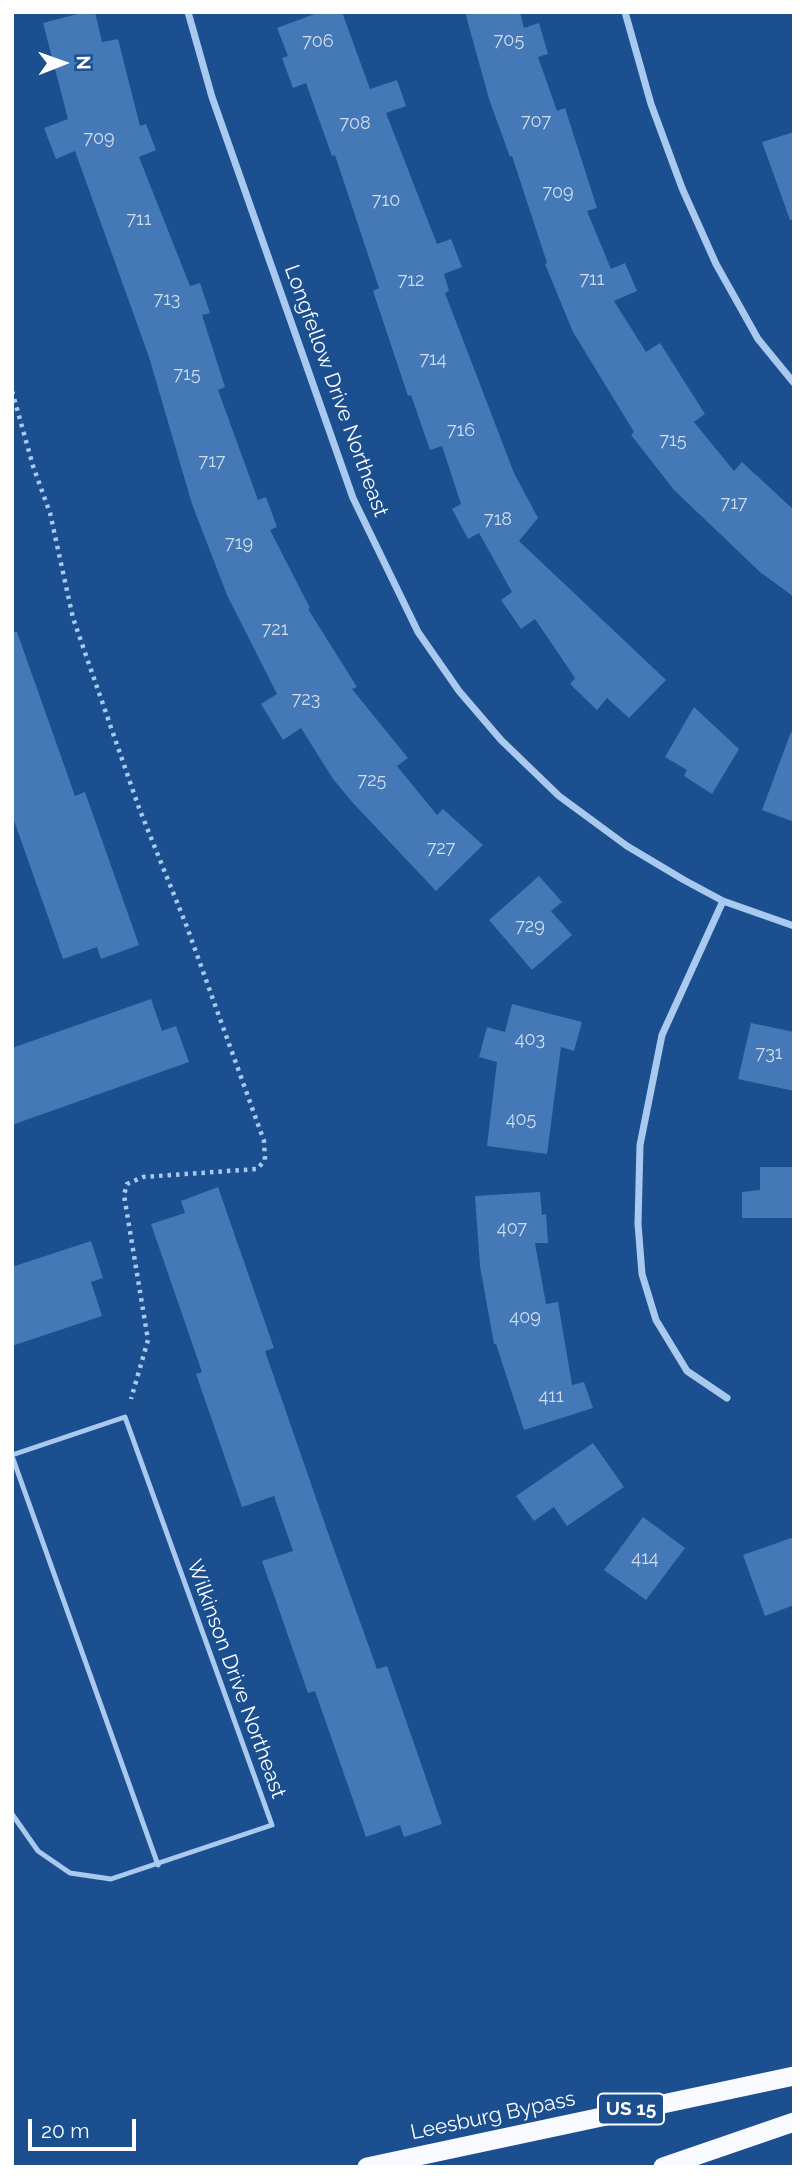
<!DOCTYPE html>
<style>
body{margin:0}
#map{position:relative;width:806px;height:2179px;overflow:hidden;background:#1b4f8f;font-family:Raleway,sans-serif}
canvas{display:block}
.frame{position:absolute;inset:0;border:14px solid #fff;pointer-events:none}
.north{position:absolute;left:28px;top:28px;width:70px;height:70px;-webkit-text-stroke:5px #1b4f8f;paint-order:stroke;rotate:89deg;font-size:19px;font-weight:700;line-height:28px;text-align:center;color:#fff}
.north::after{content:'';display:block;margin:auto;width:24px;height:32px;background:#fff;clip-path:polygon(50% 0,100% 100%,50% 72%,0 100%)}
.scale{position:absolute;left:28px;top:2119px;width:108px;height:32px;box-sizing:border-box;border:4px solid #fff;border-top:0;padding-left:9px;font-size:21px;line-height:24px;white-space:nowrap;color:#fff;-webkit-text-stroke:5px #1b4f8f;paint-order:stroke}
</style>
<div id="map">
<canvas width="806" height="2179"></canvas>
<div class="frame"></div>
<div class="north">N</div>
<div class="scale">20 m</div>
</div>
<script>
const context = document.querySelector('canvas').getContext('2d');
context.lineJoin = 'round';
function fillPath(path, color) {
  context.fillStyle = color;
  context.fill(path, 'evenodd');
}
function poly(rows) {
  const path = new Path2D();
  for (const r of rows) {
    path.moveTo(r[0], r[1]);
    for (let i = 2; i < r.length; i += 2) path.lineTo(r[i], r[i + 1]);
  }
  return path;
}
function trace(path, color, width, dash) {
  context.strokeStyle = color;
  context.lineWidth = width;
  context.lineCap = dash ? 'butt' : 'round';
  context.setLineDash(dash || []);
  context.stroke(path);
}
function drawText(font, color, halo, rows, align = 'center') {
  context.font = font + ' Raleway,sans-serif';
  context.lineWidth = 5;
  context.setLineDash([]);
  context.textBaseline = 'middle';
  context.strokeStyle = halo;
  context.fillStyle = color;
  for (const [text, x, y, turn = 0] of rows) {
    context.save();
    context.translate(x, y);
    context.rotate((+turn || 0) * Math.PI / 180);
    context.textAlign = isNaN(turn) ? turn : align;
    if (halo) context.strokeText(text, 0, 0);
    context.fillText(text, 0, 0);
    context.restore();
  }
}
fillPath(poly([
 [85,12,95,12,102,42,118,39,140,126,146,124,156,150,139,157,190,286,200,283,210,313,202,315,225,387,218,390,258,500,266,497,277,527,270,530,310,608,308,609,357,687,352,689,408,758,397,766,437,815,443,809,483,845,436,891,353,803,333,779,301,728,283,740,261,704,277,694,227,595,192,504,149,357,75,151,56,159,44,128,68,119,43,23],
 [320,12,342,12,370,89,397,80,406,106,386,113,437,244,451,239,462,267,444,274,449,291,445,293,514,473,538,518,519,541,666,680,629,718,607,698,597,710,570,684,575,678,535,619,521,629,501,600,512,592,479,533,468,539,452,509,461,504,442,446,430,450,411,395,408,396,373,291,379,288,335,155,332,156,306,83,293,88,282,58,288,56,277,28],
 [465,12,520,12,524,28,539,23,548,54,538,57,557,111,565,108,597,208,587,211,611,269,625,263,637,291,614,301,646,352,660,343,705,414,694,422,734,471,742,462,794,510,794,597,760,572,674,490,631,435,634,432,573,332,545,264,547,263,512,156,510,157,489,99],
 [794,132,794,220,790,220,762,142],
 [12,632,17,632,75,796,85,792,139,945,101,959,97,947,63,959,12,815],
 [694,707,739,749,712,794,684,776,687,770,665,757],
 [791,732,794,733,794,822,762,810],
 [539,876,562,902,551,911,572,935,532,970,489,920],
 [151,999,162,1031,176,1026,189,1062,12,1125,12,1048],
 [512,1004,582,1022,574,1051,561,1047,547,1154,487,1146,497,1062,479,1057,487,1027,505,1032],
 [751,1023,794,1032,794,1091,738,1079],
 [760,1167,794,1167,794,1218,742,1218,742,1192,760,1190],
 [218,1187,274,1348,265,1351,326,1527,377,1669,387,1666,442,1824,404,1837,400,1825,366,1837,315,1691,308,1693,262,1561,293,1551,274,1496,242,1507,196,1374,202,1372,151,1224,185,1213,181,1201],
 [540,1192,542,1215,546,1214,548,1243,535,1243,546,1304,558,1302,572,1385,584,1382,593,1408,524,1430,496,1344,494,1344,480,1266,475,1196],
 [91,1241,103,1278,91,1282,102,1316,12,1346,12,1267],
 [593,1443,624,1487,567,1526,554,1507,534,1521,516,1496],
 [643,1517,685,1548,646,1600,604,1570],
 [794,1537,794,1605,765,1616,743,1555]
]), '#4478b7');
trace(poly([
 [12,391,33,466,50,513,73,618,139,808,187,927,264,1141,265,1160,257,1169,143,1177,127,1184,124,1195,148,1340,131,1399]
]), '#a9c9ee', 4.5, [3.5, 5]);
trace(poly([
 [12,1455,125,1417,272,1825,111,1879,70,1873,38,1851,12,1814],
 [12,1456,158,1865]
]), '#a9c9ee', 5);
trace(poly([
 [188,12,212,97,353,498,418,632,459,691,501,740,559,796,627,846,684,880,723,901,794,926],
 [625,12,651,104,682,188,716,264,758,339,794,383],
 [723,901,662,1035,640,1145,638,1224,642,1274,656,1320,687,1371,727,1398]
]), '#a9c9ee', 7);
trace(poly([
 [367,2167,794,2076],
 [663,2167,794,2122]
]), '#f8faff', 19);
drawText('18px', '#d0dded', null, [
 ["705",509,41],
 ["706",318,42],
 ["707",536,122],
 ["708",355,124],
 ["709",99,139],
 ["709",558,193],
 ["710",386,201],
 ["711",139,220],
 ["711",592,280],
 ["712",411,281],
 ["713",167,300],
 ["714",433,360],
 ["715",187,375],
 ["716",461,431],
 ["715",673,441],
 ["717",212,462],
 ["717",734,504],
 ["718",498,520],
 ["719",239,544],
 ["721",275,630],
 ["723",306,700],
 ["725",372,781],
 ["727",441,849],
 ["729",530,927],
 ["403",530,1040],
 ["731",769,1054],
 ["405",521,1120],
 ["407",512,1229],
 ["409",525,1318],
 ["411",551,1397],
 ["414",645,1559]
]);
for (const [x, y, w] of [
 [631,2109,66]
]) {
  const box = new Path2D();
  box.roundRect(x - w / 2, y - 15.5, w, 31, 5);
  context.fillStyle = '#1b4f8f';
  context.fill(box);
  trace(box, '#fff', 2);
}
drawText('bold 19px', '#fff', null, [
 ["US 15",631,2109]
]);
drawText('21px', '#fff', '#1b4f8f', [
 ["Longfellow Drive Northeast",336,391,70],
 ["Wilkinson Drive Northeast",236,1679,70],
 ["Leesburg Bypass",493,2116,-12]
]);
</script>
